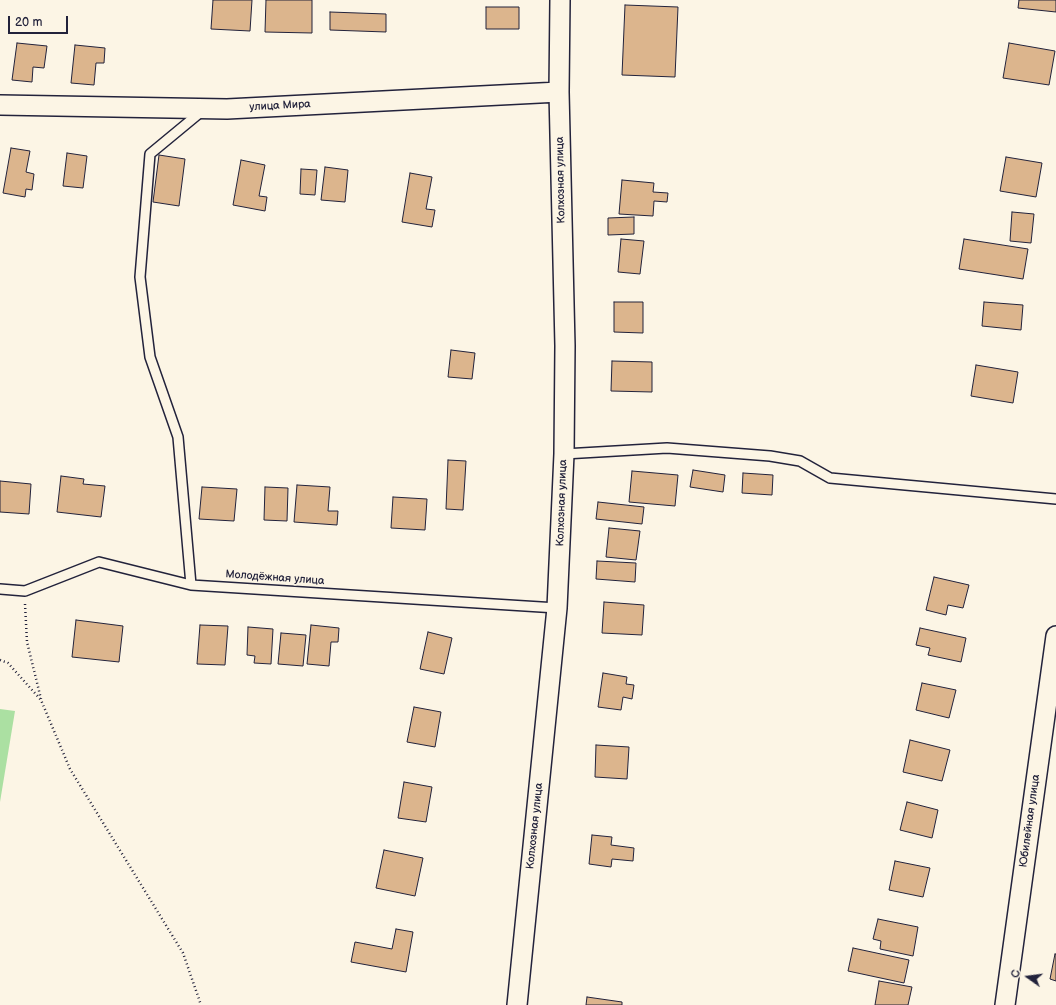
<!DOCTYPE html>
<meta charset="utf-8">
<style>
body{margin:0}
#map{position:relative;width:1056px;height:1005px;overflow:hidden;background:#fcf5e5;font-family:"Balsamiq Sans",sans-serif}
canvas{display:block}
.north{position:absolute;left:1008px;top:957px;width:40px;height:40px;-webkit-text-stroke:3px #fcf5e5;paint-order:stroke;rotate:284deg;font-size:11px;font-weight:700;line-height:16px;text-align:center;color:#22223b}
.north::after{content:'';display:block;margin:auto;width:14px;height:18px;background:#22223b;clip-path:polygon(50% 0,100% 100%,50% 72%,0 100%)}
.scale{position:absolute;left:8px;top:16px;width:60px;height:18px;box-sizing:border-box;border:2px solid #22223b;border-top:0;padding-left:5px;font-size:12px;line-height:14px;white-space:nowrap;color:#22223b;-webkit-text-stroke:3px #fcf5e5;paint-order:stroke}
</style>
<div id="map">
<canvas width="1056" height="1005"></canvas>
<div class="north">С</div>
<div class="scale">20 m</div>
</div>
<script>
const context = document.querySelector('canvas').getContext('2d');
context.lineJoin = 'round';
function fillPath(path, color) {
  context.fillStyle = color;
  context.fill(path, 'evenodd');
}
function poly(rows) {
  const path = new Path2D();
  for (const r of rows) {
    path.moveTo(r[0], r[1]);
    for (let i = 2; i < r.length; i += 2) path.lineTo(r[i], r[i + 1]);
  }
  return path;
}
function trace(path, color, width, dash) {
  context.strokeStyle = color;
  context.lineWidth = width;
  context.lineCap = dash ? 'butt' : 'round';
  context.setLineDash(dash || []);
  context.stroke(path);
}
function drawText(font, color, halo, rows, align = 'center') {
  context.font = font + ' "Balsamiq Sans",sans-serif';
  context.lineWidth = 3;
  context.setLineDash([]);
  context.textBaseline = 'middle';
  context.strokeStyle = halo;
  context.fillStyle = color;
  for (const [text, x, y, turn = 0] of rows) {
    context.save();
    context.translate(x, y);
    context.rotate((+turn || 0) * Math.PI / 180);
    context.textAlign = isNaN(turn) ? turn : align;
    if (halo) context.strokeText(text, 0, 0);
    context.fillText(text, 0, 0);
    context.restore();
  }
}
fillPath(poly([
 [0,709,15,711,0,802]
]), '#abe0a2');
const building = poly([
 [213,0,252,0,250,31,211,29,213,0],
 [266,0,312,0,312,33,265,32,266,0],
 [1019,0,1056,0,1056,12,1018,8,1019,0],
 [625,5,678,7,675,77,622,75,625,5],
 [486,7,519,7,519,29,486,29,486,7],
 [330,12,386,14,386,32,330,30,330,12],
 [17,43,47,46,44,68,33,67,32,82,12,80,17,43],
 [1009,43,1055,51,1049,85,1003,78,1009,43],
 [75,45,105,48,104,63,96,63,94,85,71,83,75,45],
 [11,148,30,151,26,172,34,174,32,190,26,189,25,197,3,193,11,148],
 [67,153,87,156,83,188,63,186,67,153],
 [159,155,185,159,179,206,153,202,159,155],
 [1006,157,1042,163,1036,197,1000,191,1006,157],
 [241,160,265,165,259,196,267,197,265,211,233,205,241,160],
 [325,167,348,170,345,202,321,200,325,167],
 [301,169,317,170,315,195,300,194,301,169],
 [410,173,432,177,426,209,435,210,432,227,402,222,410,173],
 [622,180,654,183,653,192,668,193,667,202,654,201,653,216,619,214,622,180],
 [1012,212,1034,214,1031,243,1010,241,1012,212],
 [634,217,634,234,608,235,608,218,634,217],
 [621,239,644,241,640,274,618,272,621,239],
 [964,239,1028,249,1023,279,959,269,964,239],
 [614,302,643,302,643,333,614,332,614,302],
 [984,302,1023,305,1021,330,982,326,984,302],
 [451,350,475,353,472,379,448,377,451,350],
 [612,361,652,362,652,392,611,391,612,361],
 [976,365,1018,372,1013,403,971,396,976,365],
 [448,460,466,461,463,510,446,509,448,460],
 [693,470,725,475,723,492,690,487,693,470],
 [632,471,678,475,675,506,629,502,632,471],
 [743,473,773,475,772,495,742,493,743,473],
 [61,476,84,479,83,484,105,486,101,517,57,512,61,476],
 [0,481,31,484,29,514,0,512,0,481],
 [297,485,330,487,328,511,338,511,337,525,294,522,297,485],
 [202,487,237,489,234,521,199,519,202,487],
 [265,487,288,488,287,521,264,520,265,487],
 [393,497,427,499,425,530,391,528,393,497],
 [598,502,644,507,642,524,596,519,598,502],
 [609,528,640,531,636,560,606,557,609,528],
 [597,561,636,563,635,582,596,579,597,561],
 [934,577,969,585,963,608,948,605,946,615,926,610,934,577],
 [604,602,644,605,642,635,602,633,604,602],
 [76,620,123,626,119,662,72,657,76,620],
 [200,625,228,626,225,665,197,664,200,625],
 [311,625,339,628,338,642,331,642,329,666,307,664,311,625],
 [248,627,273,629,271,664,254,663,255,656,247,655,248,627],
 [920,628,966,638,961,662,928,655,930,648,916,645,920,628],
 [428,632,452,638,444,674,420,669,428,632],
 [281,633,306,635,303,666,278,664,281,633],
 [603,673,627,677,626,684,634,685,632,699,623,697,621,710,598,707,603,673],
 [922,683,956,690,949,718,916,710,922,683],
 [414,707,441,712,435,747,407,742,414,707],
 [910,740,950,750,942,781,903,772,910,740],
 [596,745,629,747,627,779,595,777,596,745],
 [404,782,432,787,426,822,398,818,404,782],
 [907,802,938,810,932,838,900,830,907,802],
 [592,835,612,837,611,845,634,848,633,861,612,859,611,867,589,864,592,835],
 [384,850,423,858,415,896,376,888,384,850],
 [895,861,930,868,923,897,889,890,895,861],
 [878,919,918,927,913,956,880,949,881,941,873,939,878,919],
 [396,929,413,932,406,972,351,962,355,942,392,949,396,929],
 [853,948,909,960,904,983,848,971,853,948],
 [1055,954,1056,954,1056,981,1050,979,1055,954],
 [879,981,912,987,908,1005,875,1005,879,981],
 [587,997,622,1002,622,1005,586,1005,587,997]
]);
fillPath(building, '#dcb58d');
trace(building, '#22223b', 1);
const lane = poly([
 [564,454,667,448,770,456,800,461,830,478,1056,499],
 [191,585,178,437,150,357,140,277,150,154,202,111],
 [0,589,25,591,99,562,191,585,557,608]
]);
const street = poly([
 [0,105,227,109,559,92],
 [517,1005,557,608,564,454,565,346,559,92,560,0],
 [1005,1005,1056,636]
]);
trace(lane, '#22223b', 12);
trace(street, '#22223b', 22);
trace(poly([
 [25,604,27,642,41,699],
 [0,660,8,663,41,700,70,769,183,953,201,1005]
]), '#22223b', 2.5, [1, 3]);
trace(lane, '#fcf5e5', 9);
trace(street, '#fcf5e5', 19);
drawText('11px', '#22223b', '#fcf5e5', [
 ["улица Мира",280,106,-3],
 ["Колхозная улица",561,180,-91],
 ["Колхозная улица",562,503,-88],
 ["Молодёжная улица",275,578,4],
 ["Юбилейная улица",1030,821,-82],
 ["Колхозная улица",535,826,-84]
]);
</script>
